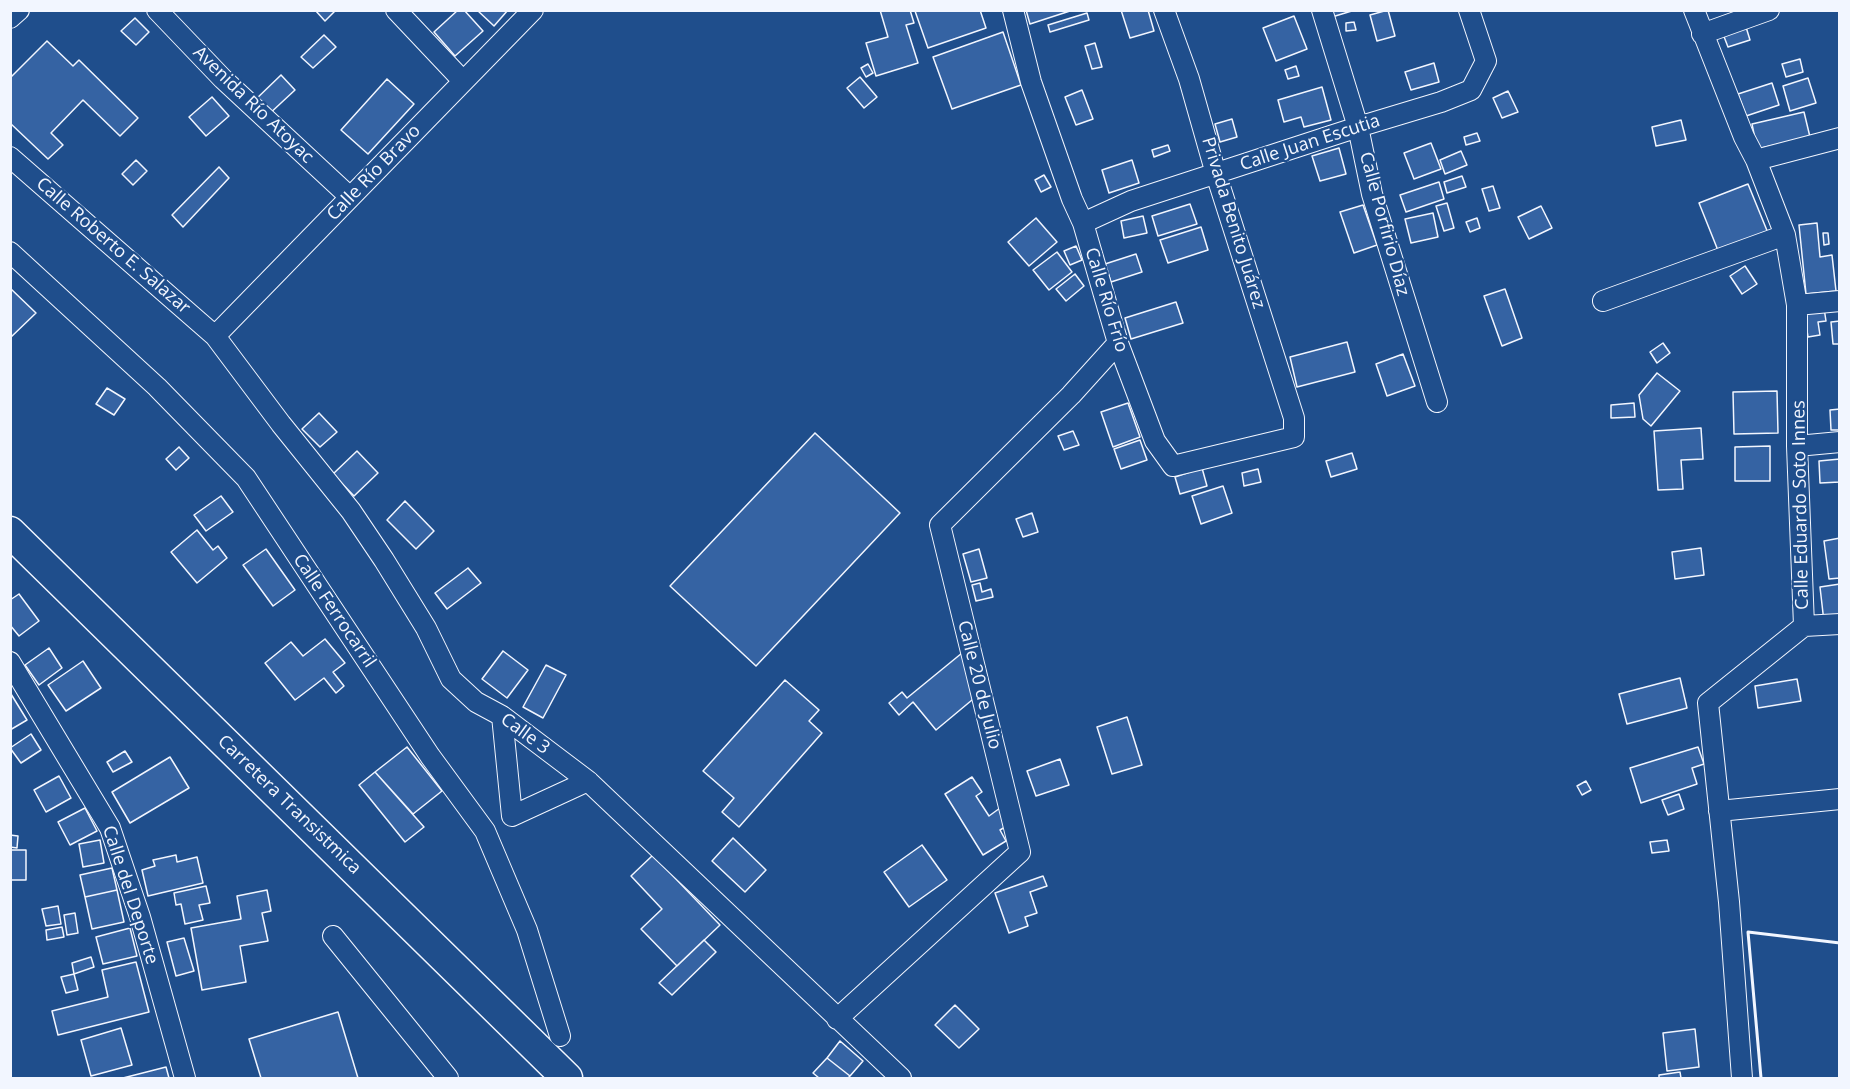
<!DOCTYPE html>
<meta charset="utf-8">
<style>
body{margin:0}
#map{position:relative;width:1850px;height:1089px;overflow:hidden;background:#1f4e8c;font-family:"Open Sans",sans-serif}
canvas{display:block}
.frame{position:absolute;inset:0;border:12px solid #f2f6ff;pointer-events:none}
</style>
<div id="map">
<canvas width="1850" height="1089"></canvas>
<div class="frame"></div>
</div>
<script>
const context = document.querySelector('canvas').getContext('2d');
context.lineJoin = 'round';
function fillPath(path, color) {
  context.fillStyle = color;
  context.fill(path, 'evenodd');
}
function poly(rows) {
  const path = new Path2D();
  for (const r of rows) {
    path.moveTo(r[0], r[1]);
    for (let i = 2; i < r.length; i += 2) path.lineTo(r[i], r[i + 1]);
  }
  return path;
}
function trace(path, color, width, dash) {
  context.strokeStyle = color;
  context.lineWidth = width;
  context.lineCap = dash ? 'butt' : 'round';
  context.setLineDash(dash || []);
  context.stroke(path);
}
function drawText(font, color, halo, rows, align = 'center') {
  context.font = font + ' "Open Sans",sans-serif';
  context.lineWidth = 4.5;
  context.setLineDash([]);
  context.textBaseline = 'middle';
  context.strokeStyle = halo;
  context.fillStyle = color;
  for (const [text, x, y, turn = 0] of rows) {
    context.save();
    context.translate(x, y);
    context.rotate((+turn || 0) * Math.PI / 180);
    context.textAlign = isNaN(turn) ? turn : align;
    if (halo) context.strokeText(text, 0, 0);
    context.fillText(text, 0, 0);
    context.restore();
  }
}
const building = poly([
 [315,10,336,10,325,21,315,10],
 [458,10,464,10,483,31,455,56,434,32,458,10],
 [477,10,508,10,494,26,477,10],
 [880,10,910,10,914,23,906,25,918,63,876,76,866,43,888,37,880,10],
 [918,10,980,10,986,28,928,48,915,11,918,10],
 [1026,10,1073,10,1030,24,1026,10],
 [1121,10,1148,10,1154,31,1130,38,1121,10],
 [1330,10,1355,10,1332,17,1330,10],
 [1388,10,1395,36,1377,41,1370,15,1388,10],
 [1087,13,1089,20,1050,32,1048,25,1087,13],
 [1294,16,1307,49,1276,61,1263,28,1294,16],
 [135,18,149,32,136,45,121,31,135,18],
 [1354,22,1356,30,1346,31,1346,23,1354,22],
 [1746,27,1750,40,1728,47,1723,34,1746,27],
 [1003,32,1021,85,952,109,933,57,1003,32],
 [324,35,336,47,313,68,301,57,324,35],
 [47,41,73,66,79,60,138,118,120,136,83,100,51,133,63,145,48,159,10,123,10,78,47,41],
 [1095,43,1102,67,1092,69,1085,46,1095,43],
 [1800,59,1803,72,1786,77,1782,64,1800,59],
 [1434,63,1439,82,1411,90,1405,72,1434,63],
 [868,64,873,73,866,77,861,68,868,64],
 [1296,66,1299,76,1288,79,1285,70,1296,66],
 [281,75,295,90,267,116,253,102,281,75],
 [860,77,877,97,864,108,847,88,860,77],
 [1808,78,1816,103,1790,111,1783,86,1808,78],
 [387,79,414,104,368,154,341,130,387,79],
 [1772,83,1779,105,1746,116,1738,94,1772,83],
 [1322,87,1331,120,1304,127,1301,117,1284,122,1278,100,1322,87],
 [1082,90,1093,119,1076,125,1065,97,1082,90],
 [1508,91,1518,112,1502,118,1493,98,1508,91],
 [212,97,229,116,206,136,189,117,212,97],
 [1804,112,1810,137,1757,149,1752,124,1804,112],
 [1232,119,1237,137,1220,142,1215,124,1232,119],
 [1681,120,1686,140,1656,146,1652,127,1681,120],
 [1477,133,1480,141,1466,145,1464,137,1477,133],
 [1431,143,1441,169,1414,179,1404,153,1431,143],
 [1168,145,1170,151,1154,157,1152,150,1168,145],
 [1339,148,1346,174,1320,181,1312,156,1339,148],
 [1461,151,1467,165,1445,174,1440,160,1461,151],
 [136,160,147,171,133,185,122,174,136,160],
 [1132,160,1139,183,1109,193,1102,170,1132,160],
 [219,167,229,178,183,227,172,215,219,167],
 [1044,175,1051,187,1041,192,1035,180,1044,175],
 [1462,176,1466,187,1447,193,1444,182,1462,176],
 [1439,182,1444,199,1406,212,1400,195,1439,182],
 [1748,184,1768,233,1719,253,1699,203,1748,184],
 [1493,186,1500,208,1489,211,1482,189,1493,186],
 [1447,203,1454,228,1444,231,1436,206,1447,203],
 [1190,204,1197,224,1158,236,1152,216,1190,204],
 [1363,205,1377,245,1354,253,1340,212,1363,205],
 [1541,206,1552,228,1529,239,1518,217,1541,206],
 [1433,213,1438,237,1411,243,1405,219,1433,213],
 [1143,216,1147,233,1124,238,1121,221,1143,216],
 [1036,218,1057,242,1029,266,1008,242,1036,218],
 [1477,218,1480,228,1470,232,1466,222,1477,218],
 [1817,223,1820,257,1832,255,1836,291,1806,294,1799,225,1817,223],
 [1201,227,1208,250,1168,263,1160,240,1201,227],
 [1823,233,1828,233,1829,244,1824,245,1823,233],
 [1076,246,1082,260,1070,265,1064,251,1076,246],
 [1057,252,1072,272,1049,290,1033,270,1057,252],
 [1136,254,1142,272,1111,282,1105,264,1136,254],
 [1745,266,1757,284,1742,294,1730,276,1745,266],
 [1075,274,1084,286,1066,301,1056,289,1075,274],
 [10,288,36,313,10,338,10,288],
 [1505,289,1522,338,1502,346,1484,296,1505,289],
 [1176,302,1183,323,1131,339,1125,318,1176,302],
 [1824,308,1826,321,1818,322,1820,335,1808,337,1804,311,1824,308],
 [1840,321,1840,344,1833,344,1831,322,1840,321],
 [1347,342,1355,372,1297,387,1290,357,1347,342],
 [1663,343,1670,353,1657,363,1650,352,1663,343],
 [1403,354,1415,386,1387,396,1376,364,1403,354],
 [1657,373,1680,391,1651,426,1643,419,1639,395,1657,373],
 [107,388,125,399,114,415,96,404,107,388],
 [1777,391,1778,433,1734,434,1733,392,1777,391],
 [1128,403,1140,437,1113,447,1101,412,1128,403],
 [1634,403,1635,417,1611,418,1611,405,1634,403],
 [1840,409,1840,430,1831,430,1830,410,1840,409],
 [319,413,337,432,320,447,302,429,319,413],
 [1701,428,1703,459,1681,460,1683,489,1658,490,1654,431,1701,428],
 [1073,431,1079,445,1064,450,1058,436,1073,431],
 [815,433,900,513,756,666,670,586,815,433],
 [1140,440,1147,460,1121,469,1114,449,1140,440],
 [1770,446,1770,481,1735,481,1735,447,1770,446],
 [179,447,189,458,176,470,166,459,179,447],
 [357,451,378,473,354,496,333,474,357,451],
 [1352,453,1357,469,1331,477,1326,461,1352,453],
 [1840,459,1840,482,1820,483,1819,461,1840,459],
 [1202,468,1207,486,1180,494,1175,477,1202,468],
 [1258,469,1261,482,1244,486,1242,473,1258,469],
 [1223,486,1232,513,1201,524,1192,496,1223,486],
 [221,496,233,512,206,531,194,515,221,496],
 [405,501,434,531,416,549,387,520,405,501],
 [1032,513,1038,532,1023,537,1016,519,1032,513],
 [197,530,213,550,218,546,227,558,197,583,171,552,197,530],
 [1840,538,1840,578,1829,579,1824,541,1840,538],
 [1701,548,1704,575,1675,579,1672,552,1701,548],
 [266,549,295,590,273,606,243,565,266,549],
 [979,549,987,578,971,582,963,554,979,549],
 [468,568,481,583,447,609,435,593,468,568],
 [980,583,982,592,991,589,993,597,976,601,972,585,980,583],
 [1840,584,1840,620,1824,622,1820,587,1840,584],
 [19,594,39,621,19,636,10,625,10,600,19,594],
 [325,639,345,663,333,672,344,686,336,693,324,678,295,700,265,663,291,642,303,656,325,639],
 [49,648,62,668,39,685,25,665,49,648],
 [503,651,528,670,507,698,482,679,503,651],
 [962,653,978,695,936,730,913,702,899,715,889,703,902,692,907,698,962,653],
 [83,661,101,688,66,711,48,685,83,661],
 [546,665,566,675,543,718,523,707,546,665],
 [1680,678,1687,708,1627,724,1619,694,1680,678],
 [1797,679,1801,701,1758,708,1755,686,1797,679],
 [785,680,819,710,809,721,822,733,739,827,722,812,734,798,703,771,785,680],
 [11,694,27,720,10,730,10,695,11,694],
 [1127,717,1142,765,1112,774,1097,727,1127,717],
 [31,734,41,750,21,763,10,748,31,734],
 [407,747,442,791,413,814,375,772,407,747],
 [1698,747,1704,764,1692,768,1697,784,1641,803,1630,768,1698,747],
 [125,751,132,762,113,772,107,762,125,751],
 [170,757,189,788,130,823,112,792,170,757],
 [1060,759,1069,785,1036,796,1027,771,1060,759],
 [375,772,424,827,405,842,359,785,375,772],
 [59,776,71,798,46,812,34,790,59,776],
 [972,777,982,792,976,796,989,816,1000,808,1010,824,1000,830,1006,841,983,855,945,794,972,777],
 [1586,781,1591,790,1582,795,1577,786,1586,781],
 [1679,794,1684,809,1668,815,1662,800,1679,794],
 [85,808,97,831,70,845,58,822,85,808],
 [10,835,18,836,17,848,10,847,10,835],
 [733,838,766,870,745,892,712,861,733,838],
 [100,840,104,863,83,867,79,844,100,840],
 [1667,840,1669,851,1652,853,1650,842,1667,840],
 [922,845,947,880,909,907,884,872,922,845],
 [10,850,26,850,26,880,10,880,10,850],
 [176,855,177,862,197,857,203,883,148,896,142,870,155,866,153,860,176,855],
 [653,855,720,925,677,966,641,929,662,909,631,876,653,855],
 [112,868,117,890,85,897,80,875,112,868],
 [1043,876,1047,886,1030,892,1037,913,1025,917,1028,926,1009,933,995,893,1043,876],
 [206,886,210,903,199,905,203,920,185,924,181,904,176,905,174,893,206,886],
 [117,890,124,922,92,929,85,897,117,890],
 [267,890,271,911,262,913,268,941,240,946,246,982,202,990,191,928,241,919,237,896,267,890],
 [58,906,61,924,46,926,42,909,58,906],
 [75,913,78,933,67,935,64,915,75,913],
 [62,927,64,937,47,940,46,930,62,927],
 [130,928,137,956,103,964,96,937,130,928],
 [184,938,194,971,176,976,167,942,184,938],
 [704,940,716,952,672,995,659,983,704,940],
 [91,957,94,967,74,974,72,963,91,957],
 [136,962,149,1012,58,1035,52,1011,108,997,102,970,136,962],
 [74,974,78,990,66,993,61,977,74,974],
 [955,1005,979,1029,959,1048,935,1025,955,1005],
 [338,1012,358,1078,261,1078,249,1039,338,1012],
 [121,1028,132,1065,91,1076,81,1040,121,1028],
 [1695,1029,1699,1067,1667,1071,1663,1033,1695,1029],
 [840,1041,863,1061,850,1076,827,1058,840,1041],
 [827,1058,850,1076,848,1078,819,1078,813,1073,827,1058],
 [166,1067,169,1078,123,1078,166,1067],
 [1680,1072,1681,1078,1659,1078,1659,1075,1680,1072]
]);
fillPath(building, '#3563a3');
trace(building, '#f2f6ff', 1.5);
const street = poly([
 [157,10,223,79,350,197],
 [396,10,463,81],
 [1013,10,1031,82,1072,199,1083,223,1118,343,1155,441,1173,466,1294,437,1294,418,1216,174,1189,79,1164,10],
 [1322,10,1358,127,1372,194,1437,402],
 [1694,10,1744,137,1756,160,1785,235,1797,305,1797,446,1804,626,1708,703,1729,902,1742,1078],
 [10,18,19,10],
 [1702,34,1769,10],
 [10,157,215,336,281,424,351,511,384,560,426,628,451,679,476,702,502,716,588,781,901,1078],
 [1756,160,1840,138],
 [1083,223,1131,201,1358,127,1441,102,1471,90,1486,61,1469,10],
 [10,252,157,387,246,478,430,756,485,831,527,930,560,1036],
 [1603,301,1785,235],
 [1797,305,1840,301],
 [215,336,533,10],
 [1797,446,1840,442],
 [1804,626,1840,624],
 [10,662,110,828,140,917,185,1078],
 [502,716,512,816,588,781],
 [1719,811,1840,799],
 [333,936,448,1078],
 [837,1019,1020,852,940,525,1071,395,1118,343]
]);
const primary = poly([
 [10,532,567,1078]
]);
trace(street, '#f2f6ff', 22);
trace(primary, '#f2f6ff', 33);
trace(street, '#1f4e8c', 20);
trace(primary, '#1f4e8c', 30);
trace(poly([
 [1761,1078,1748,932,1840,943]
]), '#f2f6ff', 3);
drawText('18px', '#f2f6ff', '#1f4e8c', [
 ["Avenida Río Atoyac",253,105,44],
 ["Calle Juan Escutia",1310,143,-18],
 ["Calle Río Bravo",374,173,-46],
 ["Privada Benito Juárez",1233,223,73],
 ["Calle Porfirio Díaz",1384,224,75],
 ["Calle Roberto E. Salazar",113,246,41],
 ["Calle Río Frío",1106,300,73],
 ["Calle Eduardo Soto Innes",1801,505,-91],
 ["Calle Ferrocarril",334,611,56],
 ["Calle 20 de Julio",979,685,76],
 ["Calle 3",525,734,36],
 ["Carretera Transistmica",289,805,44],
 ["Calle del Deporte",130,895,72]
]);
</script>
